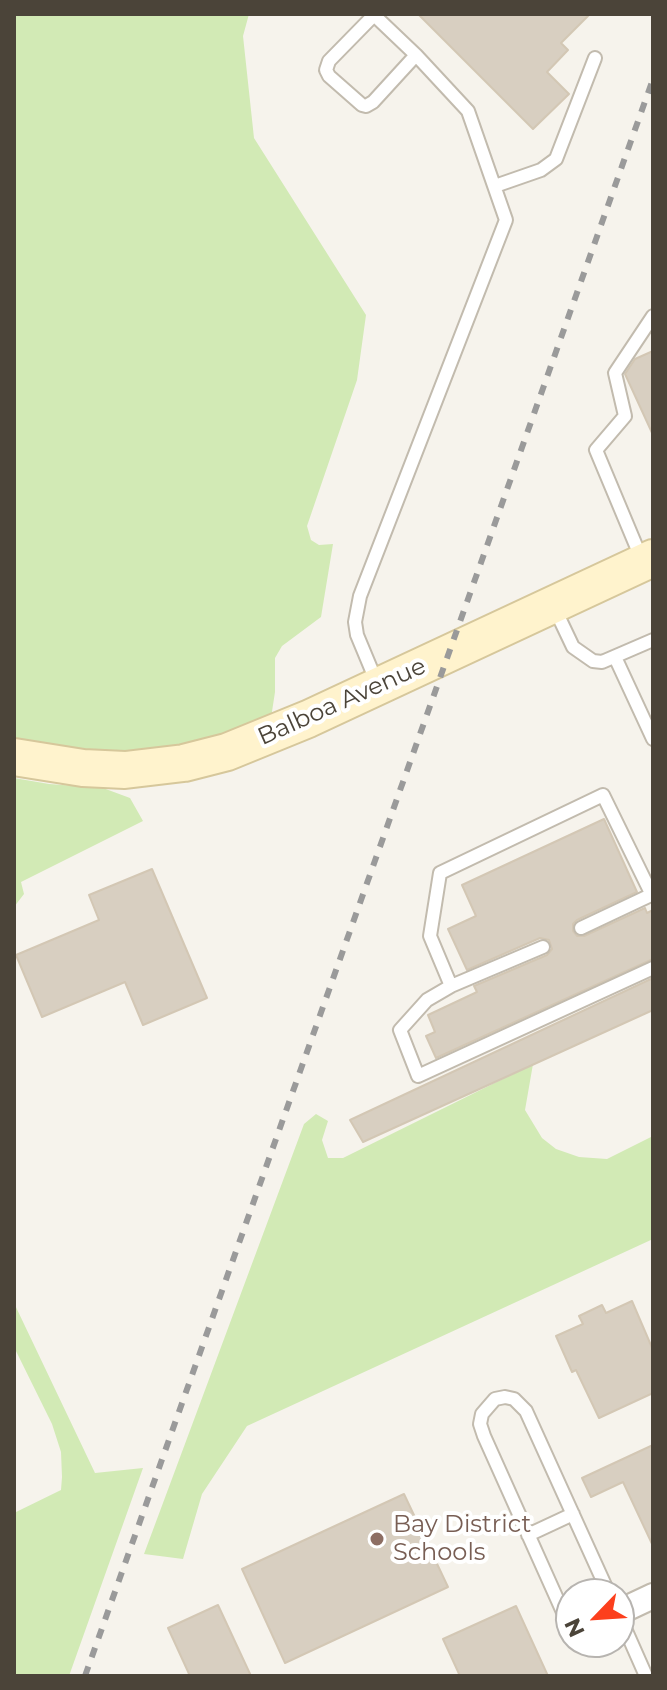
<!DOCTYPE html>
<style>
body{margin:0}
#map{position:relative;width:667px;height:1690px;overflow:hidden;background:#f6f3ec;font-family:Montserrat,sans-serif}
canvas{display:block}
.frame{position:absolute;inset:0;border:16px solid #4b4439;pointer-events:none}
.north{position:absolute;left:555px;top:1578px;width:80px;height:80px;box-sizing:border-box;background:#fff;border:2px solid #b7b4b0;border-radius:50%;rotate:245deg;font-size:22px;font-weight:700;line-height:32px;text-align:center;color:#4b4439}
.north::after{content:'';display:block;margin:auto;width:28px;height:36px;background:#fc3f1d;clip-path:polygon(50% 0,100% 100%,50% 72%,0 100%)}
</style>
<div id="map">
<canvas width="667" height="1690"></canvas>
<div class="frame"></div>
<div class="north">N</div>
</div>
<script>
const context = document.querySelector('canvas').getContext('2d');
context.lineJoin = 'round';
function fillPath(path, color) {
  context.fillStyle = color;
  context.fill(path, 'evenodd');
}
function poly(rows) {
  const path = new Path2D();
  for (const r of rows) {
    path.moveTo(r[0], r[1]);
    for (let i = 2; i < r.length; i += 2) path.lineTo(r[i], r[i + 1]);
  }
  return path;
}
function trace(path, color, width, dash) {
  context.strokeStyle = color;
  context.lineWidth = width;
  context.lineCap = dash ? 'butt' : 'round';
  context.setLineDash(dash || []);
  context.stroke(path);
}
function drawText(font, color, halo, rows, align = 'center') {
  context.font = font + ' Montserrat,sans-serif';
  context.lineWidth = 8;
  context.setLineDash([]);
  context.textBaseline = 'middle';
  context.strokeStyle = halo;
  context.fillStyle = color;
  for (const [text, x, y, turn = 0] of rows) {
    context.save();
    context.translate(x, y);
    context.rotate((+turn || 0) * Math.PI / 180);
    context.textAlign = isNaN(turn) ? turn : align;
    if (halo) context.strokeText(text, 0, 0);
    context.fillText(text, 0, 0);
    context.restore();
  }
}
fillPath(poly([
 [14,14,249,14,243,36,254,138,366,315,357,380,307,526,311,540,319,545,333,544,321,617,282,646,275,658,275,692,271,718,239,735,131,755,14,745],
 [14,778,49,784,103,788,130,798,143,821,21,882,24,894,14,907],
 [533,1064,525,1110,542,1138,556,1149,579,1157,607,1159,653,1136,653,1239,247,1426,202,1494,183,1559,144,1554,304,1124,316,1114,328,1121,322,1140,328,1158,343,1158],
 [14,1303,95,1473,143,1468,69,1676,14,1676,14,1513,61,1490,62,1477,61,1452,52,1424,14,1347]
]), '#d2eab5');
const building = poly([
 [418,14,590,14,561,43,568,50,547,72,569,94,533,129,418,14],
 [653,351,653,435,625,374,635,359,653,351],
 [604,819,637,892,577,920,573,924,573,931,577,936,584,936,645,908,647,913,653,910,653,959,436,1058,426,1036,435,1032,428,1015,477,992,474,986,547,955,552,949,549,940,540,938,467,970,448,929,476,916,462,885,604,819],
 [152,869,207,998,143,1025,125,982,42,1017,16,955,99,920,89,895,152,869],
 [653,978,653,1010,363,1142,350,1120,653,978],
 [632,1301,653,1350,653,1393,599,1418,576,1370,572,1372,556,1336,583,1324,579,1316,602,1305,606,1313,632,1301],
 [653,1445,653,1546,623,1482,591,1497,582,1478,653,1445],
 [404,1494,448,1587,285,1663,242,1569,404,1494],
 [218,1605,251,1676,190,1676,168,1628,218,1605],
 [516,1606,548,1676,460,1676,443,1639,516,1606]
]);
fillPath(building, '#d8cfc1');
trace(building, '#d3c7b4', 2);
const lane = poly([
 [375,14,329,61,326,70,329,76,362,105,366,106,373,102,416,55],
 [374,15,416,55,468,111,506,220,360,596,355,622,357,635,377,683],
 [495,186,541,170,556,159,595,58],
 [642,560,596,450,625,416,615,373,653,316],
 [554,607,573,647,593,661,602,662,653,640],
 [615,657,653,739],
 [581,928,653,894],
 [543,947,451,986,427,1000,400,1030,418,1076,653,968],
 [451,986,430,936,440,873,603,795,652,895],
 [528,1535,573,1514],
 [619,1615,646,1676],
 [571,1630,484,1436,480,1424,482,1414,495,1399,505,1397,514,1399,526,1411,609,1594]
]);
const street = poly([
 [619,1612,653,1596]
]);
const secondary = poly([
 [14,757,83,768,125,770,184,763,227,752,308,719,653,558]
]);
trace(lane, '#c2bbae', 16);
trace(street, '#c2bbae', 28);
trace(secondary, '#d6c79b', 40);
trace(lane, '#fff', 12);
trace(street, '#fff', 24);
trace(secondary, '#fff3cd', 36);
trace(poly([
 [85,1676,653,79]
]), '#9a9a9a', 6, [10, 10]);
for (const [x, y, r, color] of [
 [377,1539,8,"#8d6e63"]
]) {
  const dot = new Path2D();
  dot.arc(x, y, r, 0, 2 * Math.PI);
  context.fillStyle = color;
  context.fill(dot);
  trace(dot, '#fff', 3);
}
drawText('24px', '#4b4439', '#fff', [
 ["Balboa Avenue",342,702,-24]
]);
drawText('24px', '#785e54', '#fff', [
 ["Bay District",393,1525],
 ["Schools",393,1553]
], 'left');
</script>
